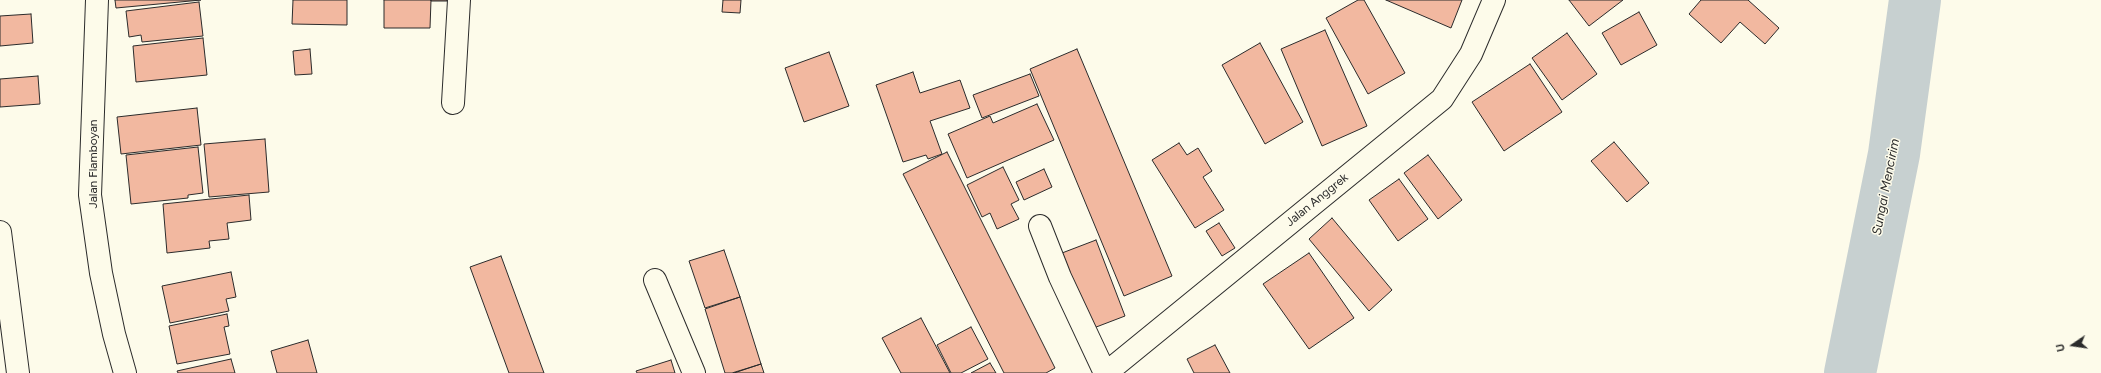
<!DOCTYPE html>
<style>
body{margin:0}
#map{position:relative;width:2101px;height:373px;overflow:hidden;background:#fdfbea;font-family:Figtree,sans-serif}
canvas{display:block}
.north{position:absolute;left:2053px;top:325px;width:40px;height:40px;-webkit-text-stroke:3px #fdfbea;paint-order:stroke;rotate:257deg;font-size:11px;font-weight:700;line-height:16px;text-align:center;color:#2b2b2b}
.north::after{content:'';display:block;margin:auto;width:14px;height:18px;background:#2b2b2b;clip-path:polygon(50% 0,100% 100%,50% 72%,0 100%)}
</style>
<div id="map">
<canvas width="2101" height="373"></canvas>
<div class="north">U</div>
</div>
<script>
const context = document.querySelector('canvas').getContext('2d');
context.lineJoin = 'round';
function poly(rows) {
  const path = new Path2D();
  for (const r of rows) {
    path.moveTo(r[0], r[1]);
    for (let i = 2; i < r.length; i += 2) path.lineTo(r[i], r[i + 1]);
  }
  return path;
}
function trace(path, color, width, dash) {
  context.strokeStyle = color;
  context.lineWidth = width;
  context.lineCap = dash ? 'butt' : 'round';
  context.setLineDash(dash || []);
  context.stroke(path);
}
function fillPath(path, color) {
  context.fillStyle = color;
  context.fill(path, 'evenodd');
}
function drawText(font, color, halo, rows, align = 'center') {
  context.font = font + ' Figtree,sans-serif';
  context.lineWidth = 3;
  context.setLineDash([]);
  context.textBaseline = 'middle';
  context.strokeStyle = halo;
  context.fillStyle = color;
  for (const [text, x, y, turn = 0] of rows) {
    context.save();
    context.translate(x, y);
    context.rotate((+turn || 0) * Math.PI / 180);
    context.textAlign = isNaN(turn) ? turn : align;
    if (halo) context.strokeText(text, 0, 0);
    context.fillText(text, 0, 0);
    context.restore();
  }
}
trace(poly([
 [1850,373,1894,154,1915,0]
]), '#c7d0d0', 52);
const building = poly([
 [115,0,201,0,116,8,115,0],
 [293,0,347,0,347,25,292,24,293,0],
 [384,0,431,0,430,28,384,28,384,0],
 [431,0,447,0,447,1,431,1,431,0],
 [723,0,741,0,740,13,722,12,723,0],
 [1358,0,1364,0,1405,73,1368,94,1326,18,1358,0],
 [1386,0,1462,0,1451,28,1386,0],
 [1569,0,1623,0,1589,26,1569,0],
 [1701,0,1748,0,1779,28,1765,44,1740,22,1721,43,1689,14,1701,0],
 [199,2,203,36,142,42,141,35,129,37,126,11,199,2],
 [1639,12,1657,45,1621,65,1602,33,1639,12],
 [31,14,33,43,0,46,0,16,31,14],
 [1325,30,1367,126,1322,146,1281,49,1325,30],
 [1567,33,1597,74,1562,100,1532,58,1567,33],
 [203,38,207,75,136,82,133,46,203,38],
 [1260,43,1303,122,1265,144,1222,65,1260,43],
 [310,49,312,74,295,75,293,51,310,49],
 [1077,49,1172,276,1124,296,1030,69,1077,49],
 [829,52,849,106,804,122,785,68,829,52],
 [1530,64,1562,112,1504,151,1472,102,1530,64],
 [913,72,920,93,960,80,970,108,930,121,942,154,928,159,926,155,903,162,876,85,913,72],
 [1030,74,1039,96,982,118,973,95,1030,74],
 [38,76,40,104,0,107,0,79,38,76],
 [1037,104,1054,140,967,178,948,134,990,116,993,123,1037,104],
 [197,108,201,145,121,154,117,117,197,108],
 [265,139,269,192,209,197,204,144,265,139],
 [1614,142,1649,183,1627,202,1591,161,1614,142],
 [1179,143,1187,155,1198,148,1212,171,1203,177,1224,210,1195,228,1152,160,1179,143],
 [198,147,203,193,188,195,188,198,131,204,126,155,198,147],
 [947,152,1055,368,1046,373,1004,373,903,174,947,152],
 [1428,155,1462,200,1438,219,1404,173,1428,155],
 [1003,167,1019,200,1011,204,1019,219,997,229,990,213,982,217,967,185,1003,167],
 [1044,169,1052,187,1024,200,1016,182,1044,169],
 [1399,179,1428,219,1398,241,1369,200,1399,179],
 [249,195,251,220,227,223,229,239,209,241,210,248,167,253,163,204,249,195],
 [1332,218,1392,290,1369,311,1309,239,1332,218],
 [1219,223,1235,248,1222,256,1206,231,1219,223],
 [1096,240,1125,316,1091,329,1062,253,1096,240],
 [724,250,740,297,705,308,689,261,724,250],
 [1309,253,1354,318,1309,349,1263,284,1309,253],
 [501,256,544,373,509,373,470,267,501,256],
 [231,272,236,297,226,299,229,311,170,323,162,286,231,272],
 [740,297,761,364,732,373,725,373,705,309,740,297],
 [227,314,229,326,224,327,230,354,177,364,169,326,227,314],
 [921,318,950,373,901,373,882,338,921,318],
 [971,327,988,359,961,373,951,373,937,345,971,327],
 [308,340,317,373,277,373,271,351,308,340],
 [1215,345,1230,373,1194,373,1187,359,1215,345],
 [231,359,235,373,178,373,177,371,231,359],
 [671,360,675,373,637,373,636,371,671,360],
 [990,363,996,373,971,373,990,363],
 [761,364,764,373,734,373,761,364]
]);
fillPath(building, '#f2b8a0');
trace(building, '#2b2b2b', 1);
const street = poly([
 [97,0,90,195,101,273,114,334,125,373],
 [453,103,459,0],
 [1040,226,1060,277,1105,373],
 [0,232,18,373],
 [655,280,694,373],
 [1106,373,1442,99,1471,54,1494,0]
]);
trace(street, '#2b2b2b', 24);
trace(street, '#fdfbea', 22);
drawText('12px', '#2b2b2b', '#fdfbea', [
 ["Jalan Flamboyan",93,164,-90],
 ["Jalan Anggrek",1317,200,-39]
]);
drawText('italic 13px', '#2b2b2b', '#fdfbea', [
 ["Sungai Mencirim",1886,187,-79]
]);
</script>
